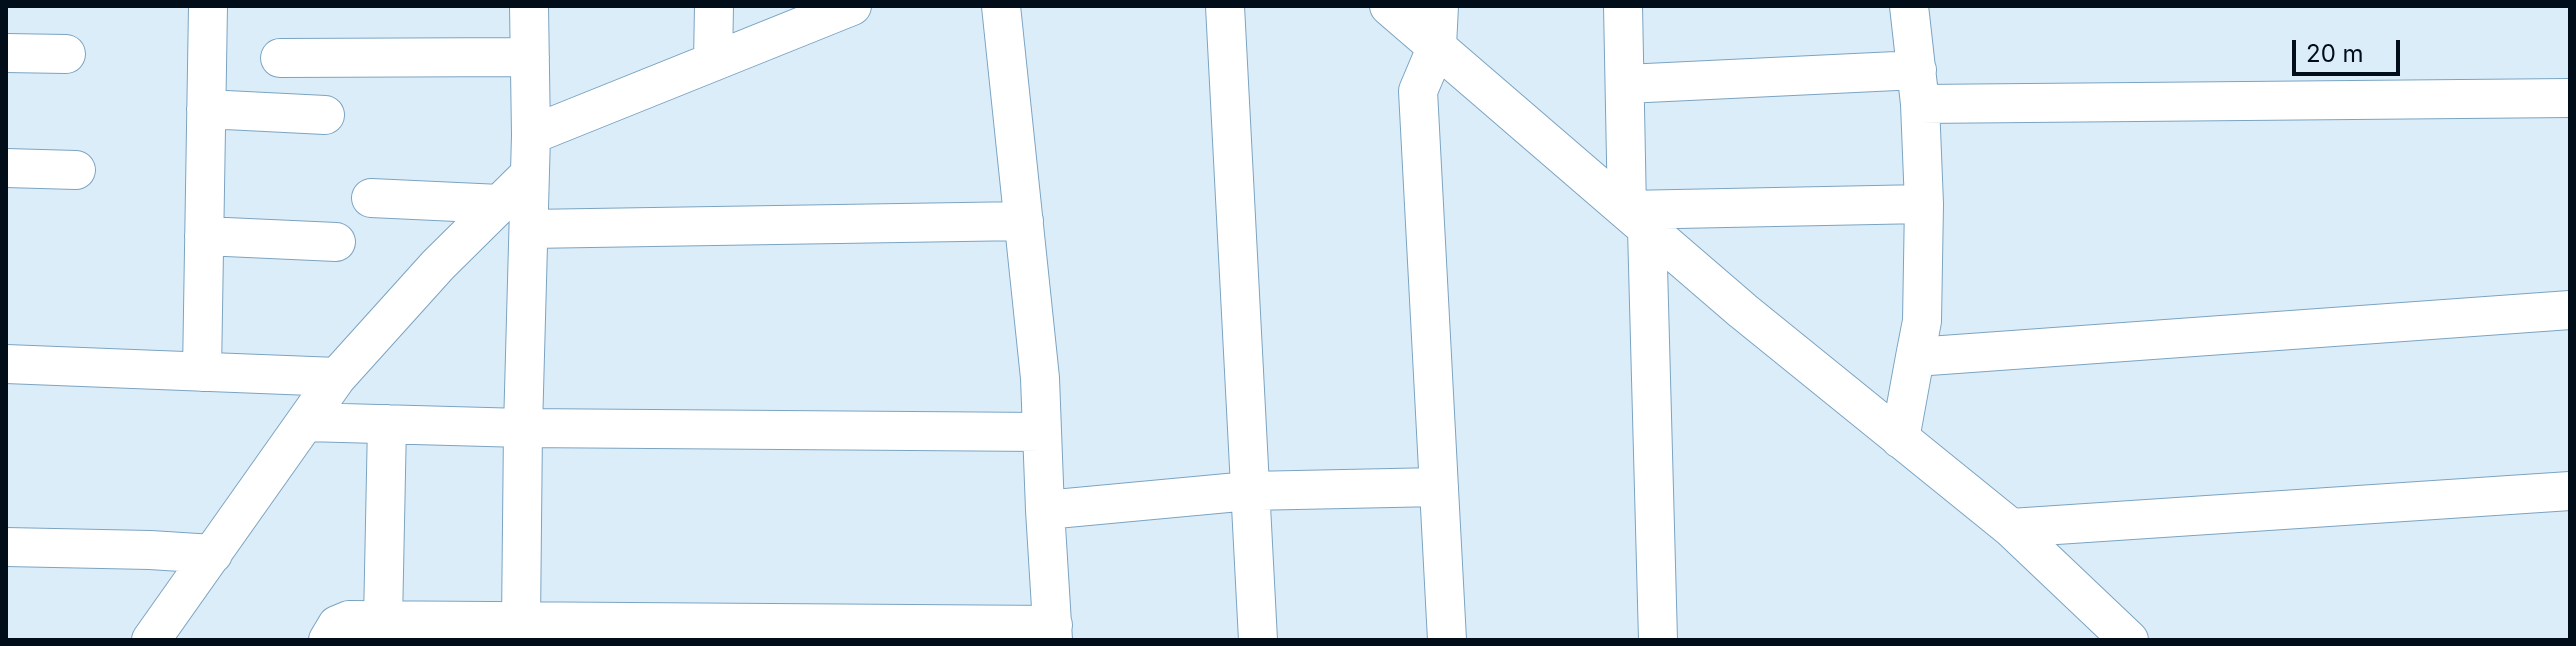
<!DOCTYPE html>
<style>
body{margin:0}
#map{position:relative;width:2576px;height:646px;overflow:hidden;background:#dcedfa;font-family:Inter,sans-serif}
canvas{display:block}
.frame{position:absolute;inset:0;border:8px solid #010d18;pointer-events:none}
.scale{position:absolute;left:2292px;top:40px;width:108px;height:36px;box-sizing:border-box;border:4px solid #010d18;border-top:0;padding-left:10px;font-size:24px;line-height:28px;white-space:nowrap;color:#010d18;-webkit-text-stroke:6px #dcedfa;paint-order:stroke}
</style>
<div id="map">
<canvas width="2576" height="646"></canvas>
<div class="frame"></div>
<div class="scale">20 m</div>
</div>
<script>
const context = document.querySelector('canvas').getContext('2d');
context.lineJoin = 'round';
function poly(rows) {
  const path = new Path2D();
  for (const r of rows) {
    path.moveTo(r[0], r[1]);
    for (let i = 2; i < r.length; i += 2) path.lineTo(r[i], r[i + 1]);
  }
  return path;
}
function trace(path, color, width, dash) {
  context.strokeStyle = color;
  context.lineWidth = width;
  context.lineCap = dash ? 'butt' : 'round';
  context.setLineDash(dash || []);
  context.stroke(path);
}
const minor = poly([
 [529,6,531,135,852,6],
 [1001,6,1040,378,1045,510,1053,640],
 [1225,6,1258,640],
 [1389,6,1743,311,2011,528,2129,640],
 [1439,6,1437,46,1418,91,1447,640],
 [1623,6,1627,210,1924,204],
 [1909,6,1920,104,1924,204,1922,321,1915,357,2570,310],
 [6,53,66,54],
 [280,58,530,57],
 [713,62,714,6],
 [1626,84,1917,70],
 [1920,104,2570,98],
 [206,109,325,115],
 [6,168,76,170],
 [371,198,500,204],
 [529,229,1024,221],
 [1647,229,1658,640],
 [204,236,336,242],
 [6,364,337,377],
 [202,372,208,6],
 [306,422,523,428,1041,432],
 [1900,439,1915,357],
 [1045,510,1249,491,1439,487],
 [2011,528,2570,491],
 [6,547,150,550,213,554],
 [383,621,387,424],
 [151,640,337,377,438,265,530,174],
 [328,640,337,625,349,620,1053,625],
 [524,640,521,622,523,428,531,135]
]);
trace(minor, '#7ba4c2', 40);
trace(minor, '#fff', 38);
</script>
